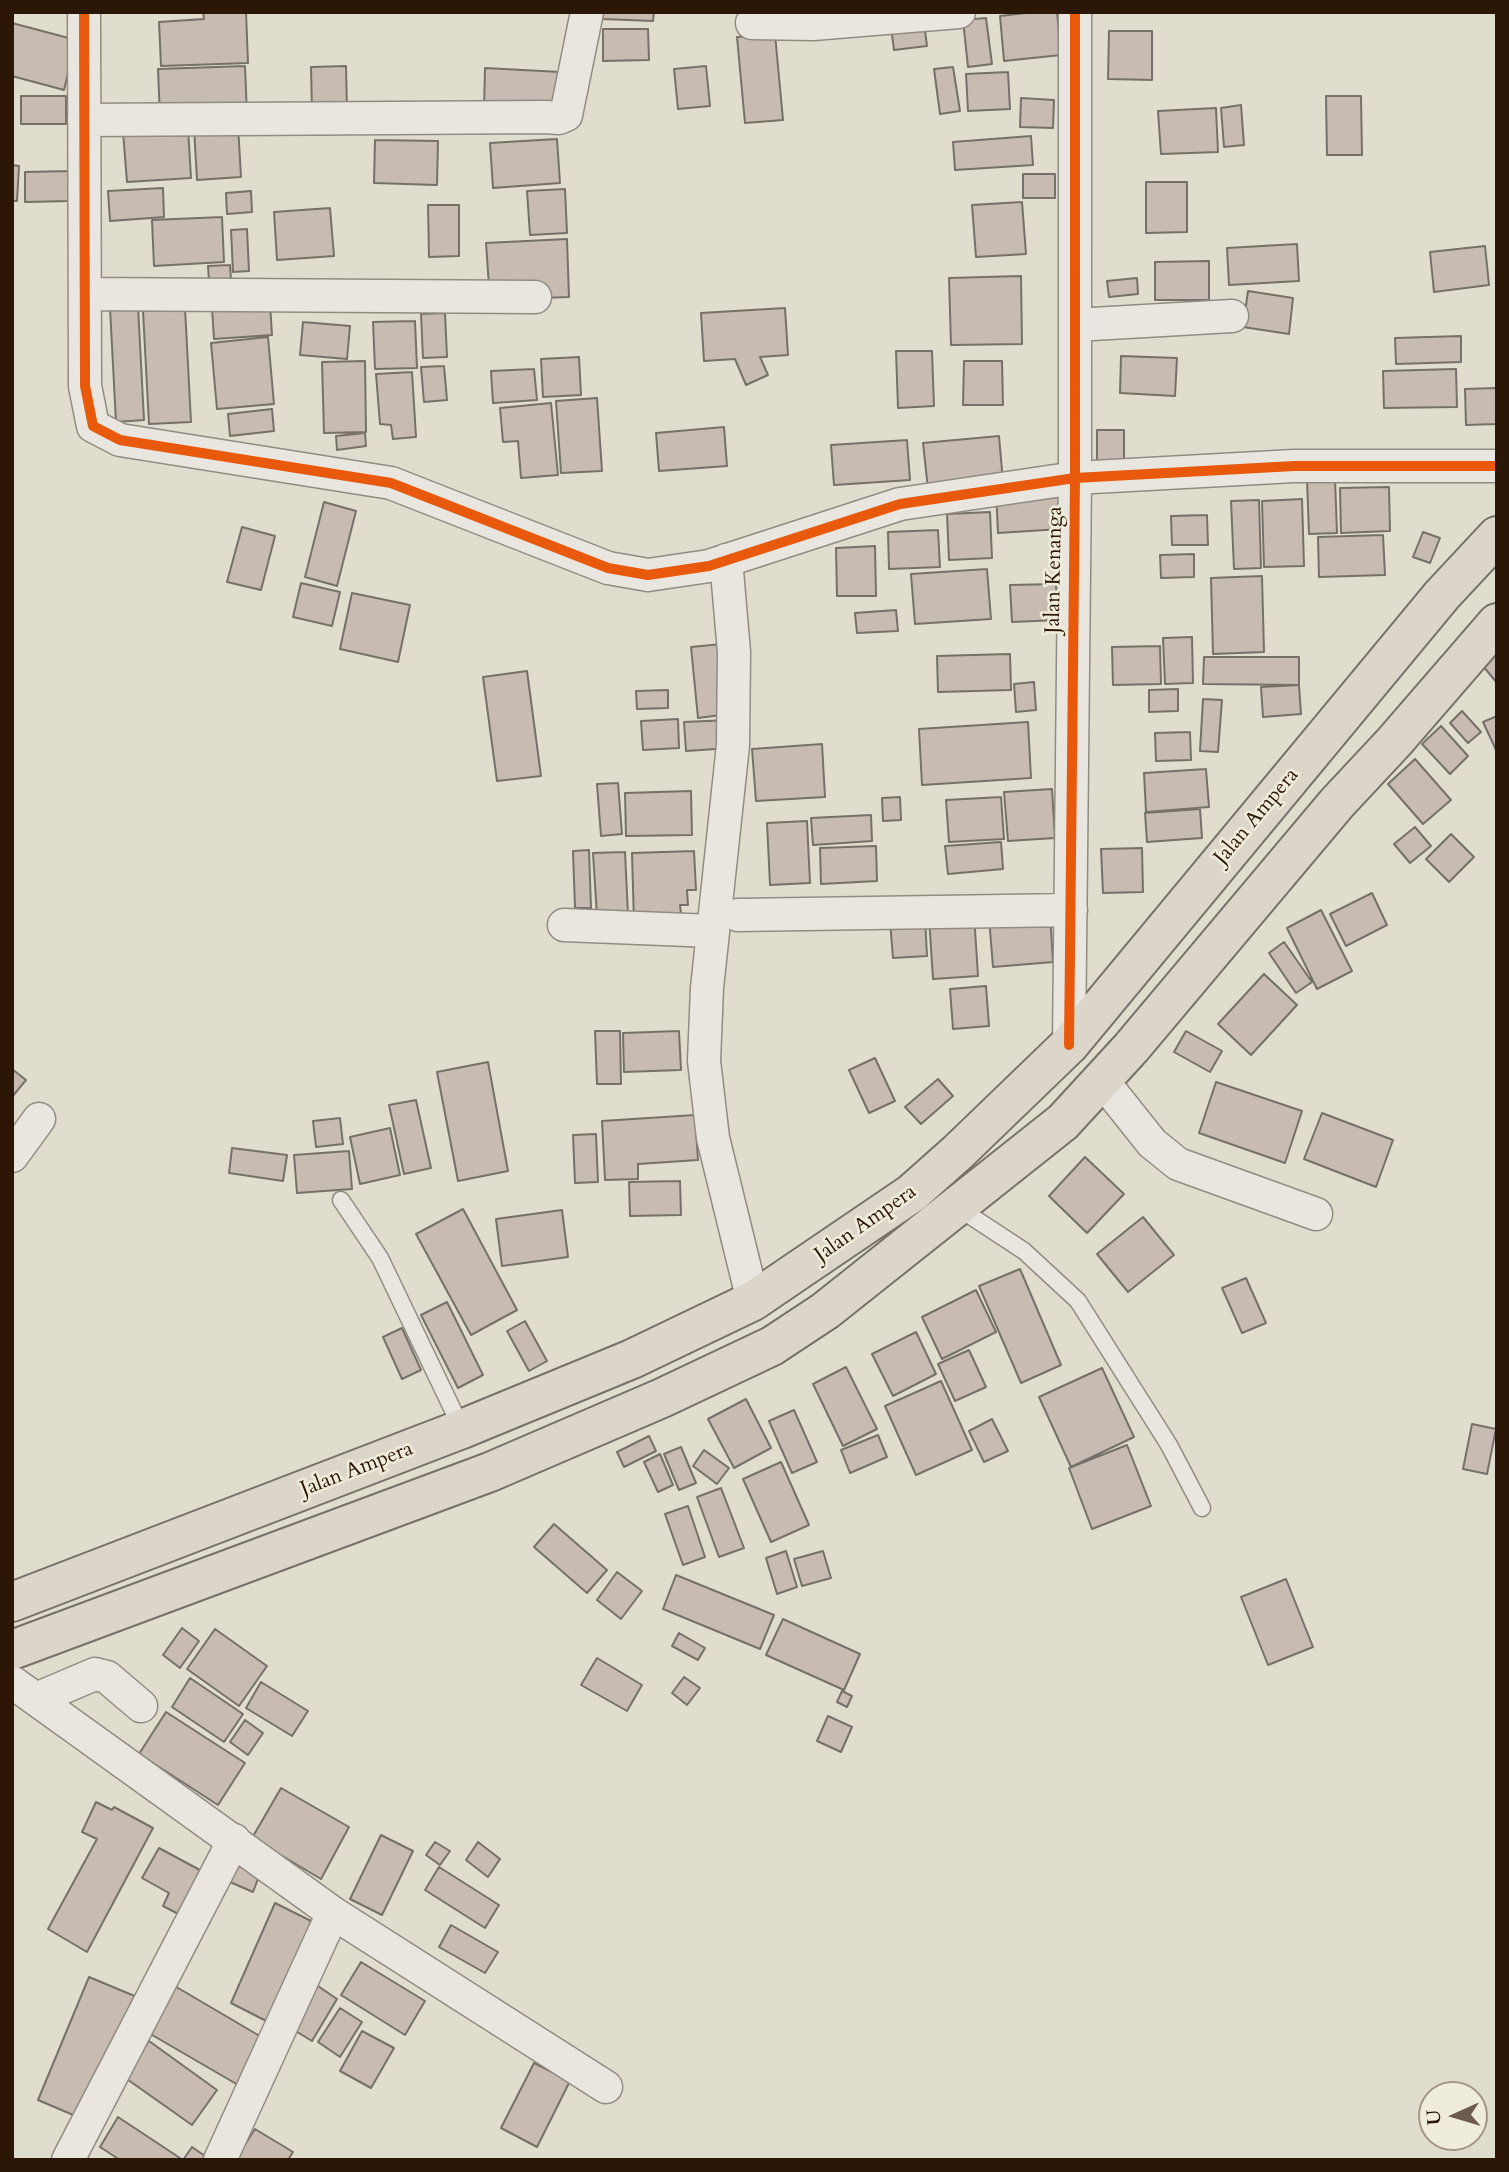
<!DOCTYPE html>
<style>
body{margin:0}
#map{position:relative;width:1509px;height:2172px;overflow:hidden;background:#e0ddcf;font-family:Cardo,serif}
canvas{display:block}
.frame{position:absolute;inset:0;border:14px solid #2c1707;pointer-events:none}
.north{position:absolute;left:1418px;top:2081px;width:70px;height:70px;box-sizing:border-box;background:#f0ecdb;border:2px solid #a29786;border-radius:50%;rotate:266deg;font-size:19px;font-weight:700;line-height:28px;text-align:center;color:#2c1707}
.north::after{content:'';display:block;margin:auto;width:24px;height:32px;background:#6b5c4d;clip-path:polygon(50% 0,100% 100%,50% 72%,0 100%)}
</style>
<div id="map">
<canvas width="1509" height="2172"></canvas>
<div class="frame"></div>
<div class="north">U</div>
</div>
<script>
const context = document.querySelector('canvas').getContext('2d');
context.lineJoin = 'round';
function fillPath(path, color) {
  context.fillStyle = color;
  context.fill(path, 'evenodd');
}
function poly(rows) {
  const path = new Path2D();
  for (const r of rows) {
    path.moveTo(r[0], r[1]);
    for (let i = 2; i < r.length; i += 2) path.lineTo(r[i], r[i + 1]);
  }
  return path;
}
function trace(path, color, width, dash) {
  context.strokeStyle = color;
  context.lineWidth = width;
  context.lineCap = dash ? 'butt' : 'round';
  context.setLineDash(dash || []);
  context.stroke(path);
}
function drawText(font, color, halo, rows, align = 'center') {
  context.font = font + ' Cardo,serif';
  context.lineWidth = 5;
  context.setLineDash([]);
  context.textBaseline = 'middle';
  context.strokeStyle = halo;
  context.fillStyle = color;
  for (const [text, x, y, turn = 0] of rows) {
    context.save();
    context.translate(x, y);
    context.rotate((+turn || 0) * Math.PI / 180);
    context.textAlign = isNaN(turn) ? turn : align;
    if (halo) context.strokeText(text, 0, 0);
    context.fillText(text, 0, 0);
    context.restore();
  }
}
const building = poly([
 [203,12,246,12,248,63,161,66,159,22,204,19,203,12],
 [602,12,654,12,653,21,602,19,602,12],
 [1034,12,1057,12,1061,55,1004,61,1000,16,1034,12],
 [986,18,992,64,968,67,963,20,986,18],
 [12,23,76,40,64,90,12,76,12,23],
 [924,23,927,46,894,50,891,27,924,23],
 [603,29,648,29,649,60,603,61,603,29],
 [1109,31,1152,31,1152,80,1108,79,1109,31],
 [775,34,783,120,745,123,737,37,775,34],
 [245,66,247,115,160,118,158,69,245,66],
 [346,66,347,110,312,111,311,67,346,66],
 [706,66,710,106,678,109,674,69,706,66],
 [953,67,960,111,940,114,934,69,953,67],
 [485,68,560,72,558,111,484,108,485,68],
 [1008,72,1010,109,968,111,966,74,1008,72],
 [21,96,66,96,66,124,21,124,21,96],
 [1326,96,1361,96,1362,155,1327,155,1326,96],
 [1021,98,1054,100,1053,128,1020,127,1021,98],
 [1241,105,1244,145,1224,147,1221,108,1241,105],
 [1216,108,1218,152,1161,154,1158,111,1216,108],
 [238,125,241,177,197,180,194,128,238,125],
 [188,128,191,178,127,182,123,132,188,128],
 [1031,136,1033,165,955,170,953,142,1031,136],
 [557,139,560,183,493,188,490,143,557,139],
 [375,140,438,141,437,185,374,183,375,140],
 [12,165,19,166,17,201,12,201,12,165],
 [69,171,70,201,25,202,25,172,69,171],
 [1023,174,1055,174,1055,198,1023,198,1023,174],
 [1146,182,1187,182,1187,232,1146,233,1146,182],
 [163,188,164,217,110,221,108,191,163,188],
 [565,189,567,233,530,235,527,191,565,189],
 [251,191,252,212,227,214,226,193,251,191],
 [1022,202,1026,254,976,257,972,205,1022,202],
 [428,205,459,205,459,256,429,257,428,205],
 [330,208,334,256,277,260,274,212,330,208],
 [222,217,224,262,154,266,152,220,222,217],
 [247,229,249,271,233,272,231,230,247,229],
 [567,239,569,297,541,298,489,286,486,243,567,239],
 [1297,244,1299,281,1229,285,1227,248,1297,244],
 [1485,246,1489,285,1434,292,1430,252,1485,246],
 [1209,261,1209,300,1155,300,1155,262,1209,261],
 [230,265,231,279,209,281,208,266,230,265],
 [1021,276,1022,344,951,345,949,278,1021,276],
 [1137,278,1138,294,1109,297,1107,281,1137,278],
 [1248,291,1293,298,1289,334,1243,327,1248,291],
 [270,304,272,335,214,339,212,308,270,304],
 [138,306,144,420,116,422,110,308,138,306],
 [185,308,191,422,149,424,143,311,185,308],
 [785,308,788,355,760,357,768,375,746,385,735,359,704,361,701,313,785,308],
 [445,313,447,357,423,358,421,314,445,313],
 [415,321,417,368,375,369,373,322,415,321],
 [303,322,350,326,347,359,300,355,303,322],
 [1461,336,1461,362,1396,364,1395,338,1461,336],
 [268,337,274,404,217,409,211,343,268,337],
 [896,351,932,351,934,406,898,408,896,351],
 [1121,356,1177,358,1175,396,1120,393,1121,356],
 [579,357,581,395,543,397,541,359,579,357],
 [365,361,366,432,324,433,322,362,365,361],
 [964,361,1002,361,1003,405,963,405,964,361],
 [444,366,447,400,424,402,421,367,444,366],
 [534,369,537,400,493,403,491,371,534,369],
 [1456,369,1457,407,1384,408,1383,371,1456,369],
 [412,372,416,437,393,439,391,425,380,424,376,374,412,372],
 [1497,388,1497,424,1466,425,1465,389,1497,388],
 [597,398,602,471,561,473,556,401,597,398],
 [551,403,558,475,521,478,518,441,503,442,500,408,551,403],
 [272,409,274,431,230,436,228,414,272,409],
 [724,427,727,466,659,471,656,433,724,427],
 [1097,430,1124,430,1124,460,1097,460,1097,430],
 [365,433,366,446,337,450,336,436,365,433],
 [999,436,1003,482,928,489,923,443,999,436],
 [907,440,910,480,834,485,831,445,907,440],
 [1335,479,1337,533,1309,534,1307,480,1335,479],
 [1058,486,1061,529,998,533,996,491,1058,486],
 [1389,487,1390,531,1341,533,1340,488,1389,487],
 [1302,499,1304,566,1264,567,1262,501,1302,499],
 [1259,500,1261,568,1234,569,1231,501,1259,500],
 [324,502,356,511,337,586,305,577,324,502],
 [990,512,992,558,949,560,947,514,990,512],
 [1207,515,1208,545,1172,545,1171,516,1207,515],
 [242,527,275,536,261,590,227,582,242,527],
 [938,530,940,567,889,569,888,532,938,530],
 [1423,532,1440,538,1430,563,1413,557,1423,532],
 [1383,535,1385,575,1319,577,1318,537,1383,535],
 [875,546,876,596,837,596,836,548,875,546],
 [1194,554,1194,577,1161,578,1160,555,1194,554],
 [987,569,991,619,915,624,911,574,987,569],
 [1262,576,1264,652,1213,654,1211,578,1262,576],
 [301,583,340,592,332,626,293,617,301,583],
 [1056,584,1058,620,1012,622,1010,585,1056,584],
 [352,593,410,605,398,662,340,649,352,593],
 [896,610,898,631,857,633,855,613,896,610],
 [1192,637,1193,683,1165,684,1163,638,1192,637],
 [722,644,729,714,698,718,691,647,722,644],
 [1497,645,1497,683,1478,660,1497,645],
 [1160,646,1161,684,1113,685,1112,647,1160,646],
 [1010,654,1011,690,938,692,937,656,1010,654],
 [1204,657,1299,657,1299,685,1203,684,1204,657],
 [527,671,541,776,497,781,483,677,527,671],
 [1034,682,1036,710,1016,712,1014,684,1034,682],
 [1299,685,1301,714,1263,717,1261,687,1299,685],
 [1178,689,1178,711,1149,712,1149,690,1178,689],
 [668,690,668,708,637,709,636,691,668,690],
 [1203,699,1222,700,1218,752,1200,751,1203,699],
 [1462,711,1481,732,1468,743,1450,723,1462,711],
 [1497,716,1497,752,1483,722,1497,716],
 [678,719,679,748,643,750,641,721,678,719],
 [729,720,731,748,686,751,684,722,729,720],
 [1028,722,1031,778,922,785,919,729,1028,722],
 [1441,726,1468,756,1450,774,1422,744,1441,726],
 [1190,732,1191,760,1156,761,1155,733,1190,732],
 [822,744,825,797,756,801,752,749,822,744],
 [1415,759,1451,800,1423,824,1388,784,1415,759],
 [1206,769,1209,807,1146,812,1144,773,1206,769],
 [618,783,622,834,601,836,597,784,618,783],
 [1052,789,1055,838,1008,841,1004,792,1052,789],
 [691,791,692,835,626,836,625,793,691,791],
 [900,797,901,820,883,821,882,798,900,797],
 [1001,797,1004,839,949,842,946,800,1001,797],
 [1200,809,1202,838,1147,842,1145,813,1200,809],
 [871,815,872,841,813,845,811,818,871,815],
 [807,821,810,883,770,885,767,823,807,821],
 [1415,827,1431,846,1410,863,1394,844,1415,827],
 [1451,834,1474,857,1449,882,1426,859,1451,834],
 [1001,842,1003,869,948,874,945,846,1001,842],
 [876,846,877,881,821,884,820,848,876,846],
 [1142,848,1143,892,1103,893,1101,849,1142,848],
 [589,850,591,908,575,908,573,851,589,850],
 [694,851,696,890,687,890,688,905,680,905,682,922,634,923,632,853,694,851],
 [625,852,628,915,597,916,593,853,625,852],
 [1372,893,1387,925,1346,946,1330,914,1372,893],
 [1321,910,1352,971,1317,989,1287,928,1321,910],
 [1050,913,1053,962,993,967,989,917,1050,913],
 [974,914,978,976,933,979,929,917,974,914],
 [925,918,927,956,893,958,890,921,925,918],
 [1284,942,1312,982,1296,993,1269,953,1284,942],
 [1264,974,1297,1005,1251,1055,1218,1024,1264,974],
 [986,986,989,1026,953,1029,950,989,986,986],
 [595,1031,620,1031,621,1084,597,1084,595,1031],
 [679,1031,681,1070,624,1072,623,1033,679,1031],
 [1186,1031,1222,1051,1210,1072,1174,1052,1186,1031],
 [875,1058,895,1101,869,1113,849,1070,875,1058],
 [488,1062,508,1171,458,1181,437,1072,488,1062],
 [12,1069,26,1080,12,1097,12,1069],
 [938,1079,953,1096,921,1124,905,1107,938,1079],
 [1216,1082,1302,1111,1285,1163,1199,1133,1216,1082],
 [416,1100,431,1168,404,1174,389,1105,416,1100],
 [1322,1113,1393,1140,1376,1187,1304,1159,1322,1113],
 [695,1115,698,1160,638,1164,638,1179,605,1180,602,1121,695,1115],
 [340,1118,343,1144,316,1147,313,1121,340,1118],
 [390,1128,400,1175,360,1184,350,1137,390,1128],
 [596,1134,598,1182,575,1183,573,1135,596,1134],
 [232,1148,287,1155,283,1181,229,1173,232,1148],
 [349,1151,352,1189,297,1193,294,1155,349,1151],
 [1085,1157,1124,1194,1087,1233,1049,1196,1085,1157],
 [680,1181,681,1215,630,1216,629,1182,680,1181],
 [463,1209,517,1310,471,1335,416,1234,463,1209],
 [562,1210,568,1257,502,1266,496,1219,562,1210],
 [1143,1217,1174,1255,1128,1292,1097,1254,1143,1217],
 [1020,1269,1061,1365,1021,1383,979,1286,1020,1269],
 [1246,1278,1266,1323,1242,1333,1222,1288,1246,1278],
 [976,1290,996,1332,942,1359,922,1317,976,1290],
 [447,1302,483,1375,458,1388,421,1315,447,1302],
 [525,1321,547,1361,529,1371,507,1331,525,1321],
 [402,1328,421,1370,402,1379,383,1337,402,1328],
 [916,1332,936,1374,893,1396,872,1354,916,1332],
 [969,1350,986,1387,955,1401,938,1364,969,1350],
 [846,1367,877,1429,843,1446,813,1384,846,1367],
 [1102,1368,1134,1437,1071,1467,1039,1397,1102,1368],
 [941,1381,972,1450,916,1475,885,1406,941,1381],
 [746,1399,771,1448,734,1468,708,1419,746,1399],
 [794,1410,817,1462,792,1473,769,1421,794,1410],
 [992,1419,1008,1451,984,1462,969,1431,992,1419],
 [1472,1424,1496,1429,1487,1474,1463,1469,1472,1424],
 [878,1435,887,1457,850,1473,841,1450,878,1435],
 [649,1436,656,1451,624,1467,617,1452,649,1436],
 [1127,1445,1151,1506,1092,1529,1069,1468,1127,1445],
 [681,1447,696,1483,679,1490,664,1454,681,1447],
 [704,1450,729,1468,717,1484,693,1466,704,1450],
 [660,1454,673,1485,658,1492,644,1462,660,1454],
 [781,1462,809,1525,771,1542,743,1479,781,1462],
 [721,1488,744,1548,719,1557,697,1497,721,1488],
 [688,1506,705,1557,683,1565,665,1514,688,1506],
 [554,1524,607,1570,587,1593,534,1547,554,1524],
 [786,1551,797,1587,777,1594,766,1558,786,1551],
 [823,1551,831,1578,802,1586,794,1559,823,1551],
 [617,1572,642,1591,621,1619,597,1600,617,1572],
 [676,1575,774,1615,760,1649,663,1609,676,1575],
 [1286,1579,1313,1647,1268,1665,1241,1597,1286,1579],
 [783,1619,860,1654,844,1690,766,1655,783,1619],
 [182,1628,199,1641,180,1668,163,1655,182,1628],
 [215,1629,267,1666,239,1706,187,1669,215,1629],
 [679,1633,705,1648,698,1660,672,1646,679,1633],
 [597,1658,642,1685,627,1711,581,1685,597,1658],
 [684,1677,700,1688,687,1705,672,1693,684,1677],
 [190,1678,243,1714,224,1742,172,1707,190,1678],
 [261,1682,308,1711,292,1736,246,1708,261,1682],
 [842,1691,852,1696,847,1707,837,1702,842,1691],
 [166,1712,245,1763,218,1805,139,1754,166,1712],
 [828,1716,852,1727,841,1752,817,1741,828,1716],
 [245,1720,263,1733,248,1755,230,1742,245,1720],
 [281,1788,349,1827,321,1879,252,1838,281,1788],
 [96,1802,112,1810,114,1807,153,1828,87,1952,48,1929,97,1839,82,1832,96,1802],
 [381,1835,413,1851,382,1915,350,1899,381,1835],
 [435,1842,450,1851,440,1865,426,1855,435,1842],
 [478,1842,500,1859,488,1877,466,1860,478,1842],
 [159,1848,211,1876,186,1918,163,1906,169,1893,142,1878,159,1848],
 [237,1864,260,1874,253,1892,230,1882,237,1864],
 [439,1867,499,1905,485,1928,425,1890,439,1867],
 [275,1903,321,1926,276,2026,231,2003,275,1903],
 [451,1925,498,1952,485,1973,439,1947,451,1925],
 [361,1962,425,2001,405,2035,341,1995,361,1962],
 [89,1977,137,1997,85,2120,38,2100,89,1977],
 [315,1984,337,1999,312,2041,289,2027,315,1984],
 [173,1985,270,2042,245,2089,147,2032,173,1985],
 [340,2008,362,2022,340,2057,318,2042,340,2008],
 [362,2031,394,2048,371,2088,340,2071,362,2031],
 [149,2041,217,2090,192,2125,124,2077,149,2041],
 [534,2063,570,2081,537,2147,501,2128,534,2063],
 [118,2117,180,2158,179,2160,120,2160,100,2147,118,2117],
 [255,2129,293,2152,288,2160,235,2160,255,2129],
 [192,2147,205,2156,202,2160,183,2160,192,2147]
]);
fillPath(building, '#c8bbb1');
trace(building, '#767168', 2);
const lane = poly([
 [341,1200,380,1258,462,1429],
 [957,1207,1024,1251,1078,1301,1169,1445,1202,1508]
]);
const street = poly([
 [84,12,85,386,93,426,120,440,391,483,608,568,648,575,709,566,900,504,1075,478,1294,466,1497,466],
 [752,23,813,24,959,12],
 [84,120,545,117,559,118,566,115,587,12],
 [85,294,535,297],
 [1075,325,1232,316],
 [726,560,734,652,733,745,707,988,704,1061,713,1138,753,1301],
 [738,915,1071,910],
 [564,925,713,931],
 [1069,1045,1075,478,1075,12],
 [1101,1079,1152,1143,1178,1164,1316,1214],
 [12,1156,39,1119],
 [12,1682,333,1913,606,2087],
 [36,1699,95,1674,107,1677,141,1706],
 [68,2160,234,1840],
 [220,2160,333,1913]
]);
const primary = poly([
 [12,1602,462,1429,632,1359,753,1301,912,1193,957,1153,1069,1045,1442,595,1497,536],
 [12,1650,490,1472,662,1398,772,1346,825,1311,1063,1122,1131,1048,1337,803,1394,742,1497,623]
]);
trace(lane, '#908c82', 19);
trace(street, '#908c82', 35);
trace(primary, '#767168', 42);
trace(lane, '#e8e6df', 16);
trace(street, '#e8e6df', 32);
trace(primary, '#dbd5ca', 38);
trace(poly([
 [84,12,85,386,93,426,120,440,391,483,608,568,648,575,709,566,900,504,1075,478,1294,466,1497,466],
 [1069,1045,1075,478,1075,12]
]), '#e8590c', 10);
drawText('21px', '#2c1707', '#f0ecdb', [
 ["Jalan Kenanga",1055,570,-89],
 ["Jalan Ampera",1257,817,-50],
 ["Jalan Ampera",866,1224,-35],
 ["Jalan Ampera",357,1470,-21]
]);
</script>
